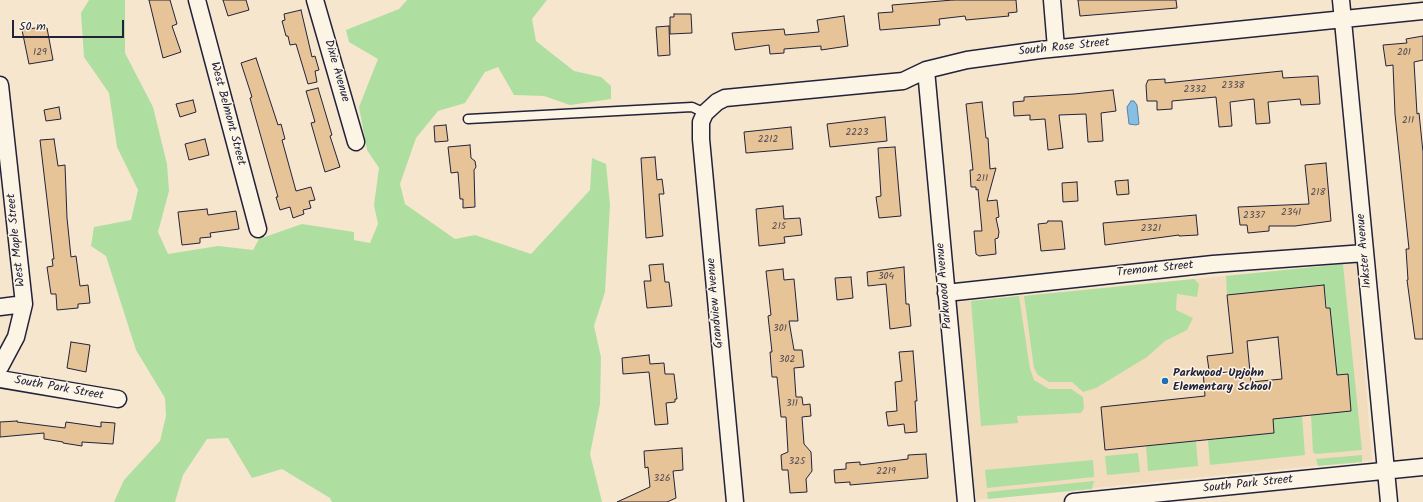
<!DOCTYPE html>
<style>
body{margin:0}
#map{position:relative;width:1423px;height:502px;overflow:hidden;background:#f6e6ce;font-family:Kalam,sans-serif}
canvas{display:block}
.scale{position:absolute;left:12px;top:20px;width:112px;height:18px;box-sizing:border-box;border:2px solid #22223b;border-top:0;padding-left:5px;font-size:12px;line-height:14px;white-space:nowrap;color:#22223b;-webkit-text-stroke:3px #fcf5e5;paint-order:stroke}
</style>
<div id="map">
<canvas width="1423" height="502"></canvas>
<div class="scale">50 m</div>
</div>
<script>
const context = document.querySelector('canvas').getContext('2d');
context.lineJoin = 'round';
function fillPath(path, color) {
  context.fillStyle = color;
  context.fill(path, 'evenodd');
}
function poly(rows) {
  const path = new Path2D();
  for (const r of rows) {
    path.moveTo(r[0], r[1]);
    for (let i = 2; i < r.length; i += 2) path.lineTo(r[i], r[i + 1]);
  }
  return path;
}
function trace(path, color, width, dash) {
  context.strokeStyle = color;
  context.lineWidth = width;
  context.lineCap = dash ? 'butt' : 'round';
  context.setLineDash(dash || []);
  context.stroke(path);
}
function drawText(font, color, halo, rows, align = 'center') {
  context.font = font + ' Kalam,sans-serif';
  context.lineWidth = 3;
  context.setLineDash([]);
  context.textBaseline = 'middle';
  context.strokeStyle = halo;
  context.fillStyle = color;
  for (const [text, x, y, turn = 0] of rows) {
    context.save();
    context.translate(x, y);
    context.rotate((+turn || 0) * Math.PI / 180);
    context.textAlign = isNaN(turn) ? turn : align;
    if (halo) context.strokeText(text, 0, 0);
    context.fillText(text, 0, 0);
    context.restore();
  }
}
fillPath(poly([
 [1356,263,1372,460,976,500,956,302]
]), '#f2dcbe');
fillPath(poly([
 [89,0,125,0,125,53,153,107,167,164,169,191,158,232,168,254,218,246,253,250,259,239,302,224,354,232,354,240,370,243,378,224,374,205,379,168,367,150,359,107,378,59,349,42,346,30,399,9,407,0,547,0,532,19,536,41,574,71,601,77,611,86,611,99,570,105,544,96,514,95,498,67,485,72,465,103,438,111,416,138,400,184,405,204,455,239,475,235,531,254,590,190,592,158,606,164,610,205,605,292,594,326,601,357,600,404,590,454,602,502,332,502,330,498,282,469,252,478,228,438,207,439,183,475,175,502,114,502,124,480,160,441,166,416,165,398,136,350,106,256,91,246,94,227,131,220,138,190,117,147,109,93,84,57,81,13],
 [1343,264,1362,450,1316,454,1313,452,1311,415,1351,410,1348,374,1337,375,1324,285,1227,295,1226,276],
 [1194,279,1199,284,1197,297,1177,294,1176,310,1193,318,1187,330,1165,341,1147,357,1096,388,1083,392,1072,382,1049,382,1038,375,1034,368,1024,296],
 [1019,296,1030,369,1034,380,1049,389,1071,389,1083,397,1084,408,1081,413,1017,416,1018,423,981,426,971,301],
 [1302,416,1305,455,1210,465,1208,440,1274,433,1273,419],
 [1196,441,1198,466,1148,471,1146,446],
 [1138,453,1140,472,1107,475,1105,456],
 [1362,455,1362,462,1318,466,1316,459],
 [1093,460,1094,477,987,488,985,470],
 [1094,481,1092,489,988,499,987,492]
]), '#aedfa0');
const water = poly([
 [1131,101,1134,101,1137,105,1139,124,1136,125,1129,124,1127,107,1131,101]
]);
fillPath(water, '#85c0e4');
trace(water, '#5d81a0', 1);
const building = poly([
 [149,0,170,0,177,24,172,26,181,52,163,58,149,0],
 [223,0,246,0,249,10,228,16,223,0],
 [953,0,1016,0,1017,12,1008,13,1009,16,966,20,965,16,939,19,940,25,880,30,878,13,893,12,892,5,953,0],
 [1078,0,1176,0,1177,8,1080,16,1078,0],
 [301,10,312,57,315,56,319,70,315,71,317,82,308,84,296,44,290,45,288,36,286,36,282,21,285,20,284,14,301,10],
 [674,14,691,14,692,33,670,34,670,17,674,17,674,14],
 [844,16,848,46,821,50,821,46,784,49,784,53,770,54,769,45,735,50,732,33,784,29,785,35,819,32,817,20,844,16],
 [669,26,670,55,658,56,656,27,669,26],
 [42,27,47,28,53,60,29,64,22,30,42,27],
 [1423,36,1423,60,1414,62,1417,114,1419,113,1423,152,1423,339,1415,339,1407,280,1408,280,1406,249,1409,249,1395,114,1393,65,1386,66,1383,45,1407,43,1406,39,1423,36],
 [256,58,278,125,281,124,285,139,282,140,296,191,311,187,315,200,309,201,311,208,303,210,304,214,293,218,290,207,280,210,276,197,278,197,250,98,252,97,241,63,256,58],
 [1282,71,1283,78,1318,76,1320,104,1301,105,1300,99,1268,102,1270,123,1256,124,1254,99,1230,102,1232,126,1219,127,1216,97,1172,101,1172,109,1157,110,1157,101,1147,101,1146,85,1148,80,1165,79,1165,83,1282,71],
 [318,88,332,135,330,136,340,167,325,172,311,123,315,122,306,91,318,88],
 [1113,90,1116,111,1101,113,1103,141,1088,142,1086,114,1059,115,1063,148,1048,150,1045,119,1030,120,1030,115,1014,116,1013,102,1024,101,1024,97,1074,94,1113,90],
 [193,100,196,112,180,117,176,104,193,100],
 [982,102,986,138,988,138,990,169,996,168,987,201,997,200,999,217,996,218,999,232,998,238,995,239,996,254,979,256,976,254,974,231,982,231,978,189,976,190,976,187,971,187,970,170,973,170,966,104,982,102],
 [59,107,61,119,46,121,44,110,59,107],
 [885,117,887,141,830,147,827,124,885,117],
 [446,125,448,141,435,142,434,126,446,125],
 [791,127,793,149,746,153,744,132,791,127],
 [54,139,58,166,65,165,67,218,71,257,76,256,80,286,88,285,90,303,78,304,78,308,57,310,56,294,51,294,47,267,53,266,52,259,54,259,40,140,54,139],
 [205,139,209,155,189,160,185,144,205,139],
 [470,145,471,158,475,161,476,167,474,170,475,207,463,208,463,199,460,199,458,172,451,173,448,147,470,145],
 [895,147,901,216,879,218,876,197,881,196,878,148,895,147],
 [655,157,657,180,662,179,664,194,659,194,663,236,646,238,641,158,655,157],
 [1326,163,1331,221,1295,226,1269,226,1269,231,1248,233,1247,225,1240,225,1238,207,1309,204,1305,165,1326,163],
 [1128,180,1129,194,1117,195,1115,181,1128,180],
 [1077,182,1078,201,1063,202,1062,183,1077,182],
 [783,206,784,219,800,218,802,235,784,237,785,243,759,246,756,209,783,206],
 [207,209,208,215,236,211,239,229,210,233,211,237,200,238,200,243,182,245,178,212,207,209],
 [1196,215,1198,235,1179,236,1179,235,1105,245,1103,223,1196,215],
 [1048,221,1062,221,1065,249,1041,251,1038,224,1047,223,1048,221],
 [663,264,665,282,669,282,672,306,647,308,644,281,651,281,649,265,663,264],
 [904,267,906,304,909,304,911,326,890,329,886,284,868,286,867,272,904,267],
 [783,269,784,280,794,279,798,321,789,321,794,350,802,350,804,367,794,368,796,397,802,397,803,405,810,404,811,416,802,417,804,444,811,452,812,471,806,479,807,492,790,493,788,470,782,470,781,455,788,452,786,417,781,417,777,377,772,377,770,352,772,352,768,316,771,315,766,271,783,269],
 [851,277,853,298,837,300,835,278,851,277],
 [1324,285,1326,308,1330,308,1337,375,1348,374,1351,411,1273,419,1274,433,1105,450,1101,407,1205,396,1203,371,1209,370,1207,356,1233,353,1227,295,1324,285],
 [1278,337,1282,379,1251,382,1247,341,1278,337],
 [71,342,90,345,86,372,67,368,71,342],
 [913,351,917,401,915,401,917,432,905,433,904,424,888,426,886,412,897,411,895,382,902,381,899,352,913,351],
 [649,355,650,364,664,363,665,374,674,374,677,399,675,399,675,402,666,403,668,424,655,425,649,372,623,374,622,358,649,355],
 [17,421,17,422,65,428,66,422,101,427,101,422,115,423,113,444,82,442,82,446,63,443,63,442,44,439,44,433,0,437,0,422,17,421],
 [682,448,683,470,673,471,676,498,667,502,617,502,650,487,648,467,645,468,644,451,682,448],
 [926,454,928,478,850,485,850,482,835,483,834,470,846,469,846,463,860,462,860,465,908,459,908,455,926,454]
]);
fillPath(building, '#e7c498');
trace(building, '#22223b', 1);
const service = poly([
 [468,119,692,107,705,113]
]);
const minor = poly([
 [197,0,258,229],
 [315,0,356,142],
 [1052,0,1056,48],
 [1341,0,1389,502],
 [926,70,966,502],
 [0,85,24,304,16,337,0,367],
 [946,293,1213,264,1365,253],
 [0,307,24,304],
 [0,379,118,399],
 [735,502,701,139,701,122,705,113,717,102,725,98,903,81,926,70,967,60,1040,50,1423,11],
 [1073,502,1423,467]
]);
trace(service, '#22223b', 11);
trace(minor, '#22223b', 19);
trace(service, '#fcf5e5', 8);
trace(minor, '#fcf5e5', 16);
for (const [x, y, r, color] of [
 [1165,381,4,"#1f6fb2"]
]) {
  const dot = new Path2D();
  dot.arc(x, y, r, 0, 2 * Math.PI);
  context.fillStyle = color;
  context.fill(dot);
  trace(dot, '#fcf5e5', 1.5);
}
drawText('10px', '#534a52', null, [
 ["129",40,53],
 ["201",1404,53],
 ["2338",1233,86],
 ["2332",1195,90],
 ["211",1408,121],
 ["2223",857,133],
 ["2212",768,140],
 ["211",982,179],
 ["218",1318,193],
 ["2341",1291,213],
 ["2337",1254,216],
 ["215",779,227],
 ["2321",1151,229],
 ["304",886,277],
 ["301",780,329],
 ["302",787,360],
 ["311",792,404],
 ["325",797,462],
 ["2219",886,472],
 ["326",662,479]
]);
drawText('12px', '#22223b', '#fcf5e5', [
 ["South Rose Street",1064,48,-6],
 ["Dixie Avenue",336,71,74],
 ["West Belmont Street",227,114,75],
 ["West Maple Street",17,240,-96],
 ["Inkster Avenue",1365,251,-95],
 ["Tremont Street",1155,270,-6],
 ["Parkwood Avenue",945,286,-95],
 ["Grandview Avenue",716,303,-95],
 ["South Park Street",59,389,10],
 ["South Park Street",1248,485,-6]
]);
drawText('bold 12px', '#22223b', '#fcf5e5', [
 ["Parkwood-Upjohn",1173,374],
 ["Elementary School",1173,388]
], 'left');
</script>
